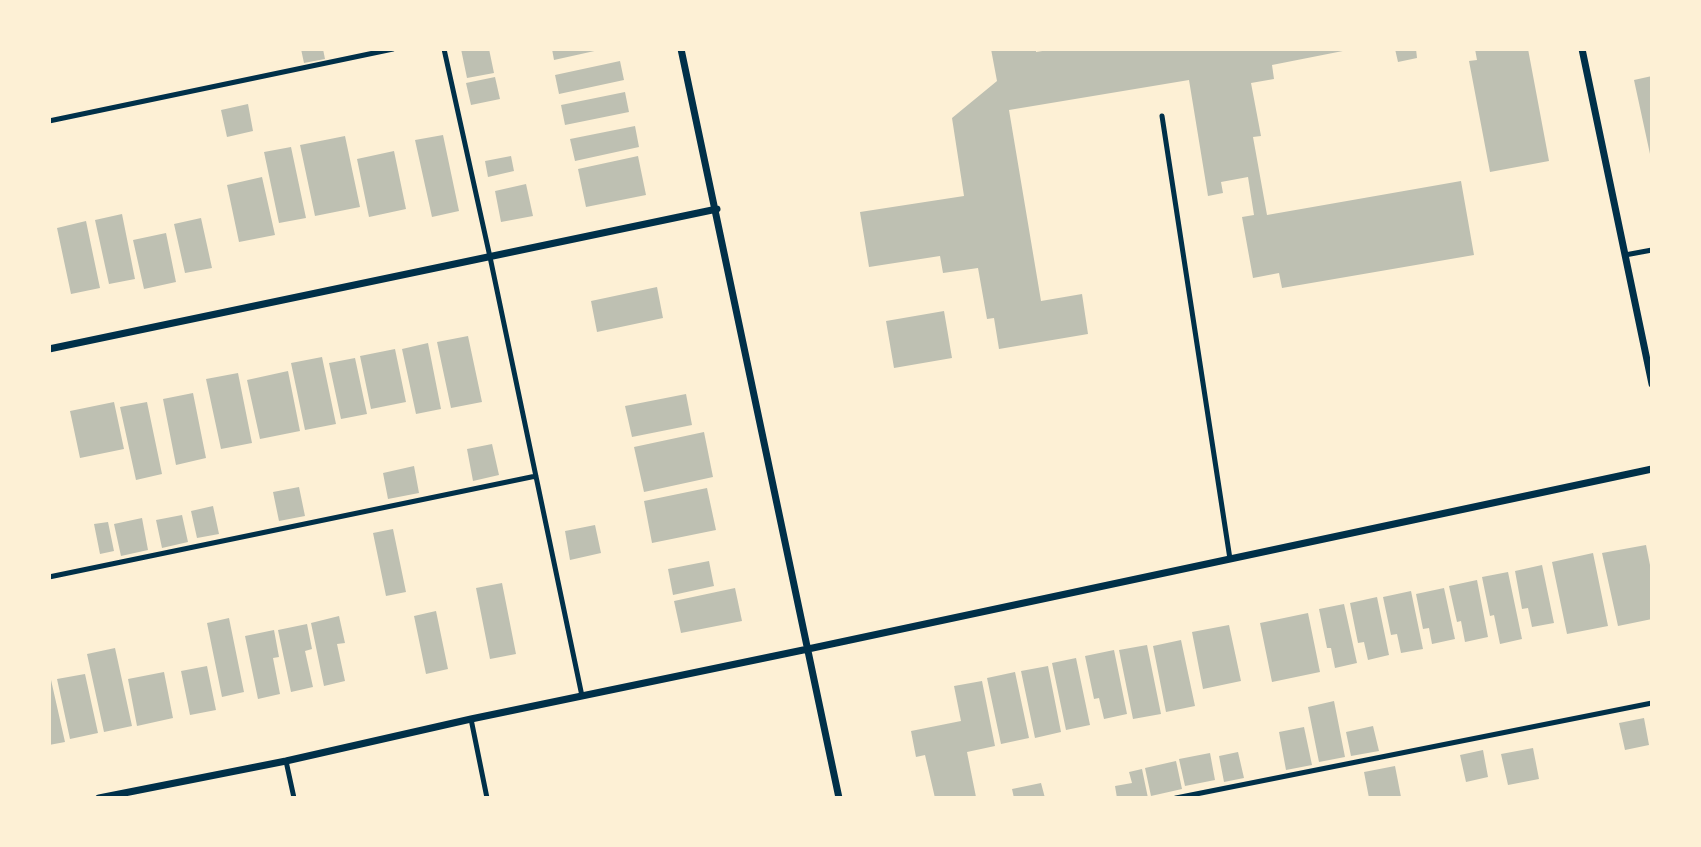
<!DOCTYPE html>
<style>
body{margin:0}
#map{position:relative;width:1701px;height:847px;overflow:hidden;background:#fdf0d5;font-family:Quicksand,sans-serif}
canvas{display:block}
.frame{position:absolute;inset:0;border:51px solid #fdf0d5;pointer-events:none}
</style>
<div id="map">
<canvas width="1701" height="847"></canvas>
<div class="frame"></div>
</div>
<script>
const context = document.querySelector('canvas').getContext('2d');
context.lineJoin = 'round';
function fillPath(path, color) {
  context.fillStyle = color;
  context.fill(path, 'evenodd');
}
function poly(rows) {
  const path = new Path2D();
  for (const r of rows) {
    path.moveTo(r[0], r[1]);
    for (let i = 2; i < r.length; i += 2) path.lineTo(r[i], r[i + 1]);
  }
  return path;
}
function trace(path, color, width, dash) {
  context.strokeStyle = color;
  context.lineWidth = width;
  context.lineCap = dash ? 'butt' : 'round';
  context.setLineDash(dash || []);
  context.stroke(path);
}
fillPath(poly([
 [301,49,323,49,325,59,304,63],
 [461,49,489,49,494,73,467,78],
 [552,49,599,49,599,50,554,60],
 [991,49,1036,49,1036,52,1055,49,1353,49,1272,65,1274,79,1251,83,1261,136,1253,137,1267,215,1461,181,1474,255,1282,288,1279,273,1253,278,1242,217,1254,215,1248,177,1221,182,1223,193,1208,196,1189,80,1009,110,1041,301,1082,294,1088,334,999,349,994,318,987,319,978,268,943,273,940,256,869,267,860,212,964,196,952,118,997,81],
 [1395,49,1416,49,1417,58,1398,62],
 [1475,49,1528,49,1549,161,1490,172,1469,61,1477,60],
 [620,61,624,80,559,94,555,75],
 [1652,76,1652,154,1650,154,1634,80],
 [495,77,500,99,471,105,466,83],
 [625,92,629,112,565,125,561,105],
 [248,104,253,131,227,137,221,110],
 [635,126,639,147,575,161,570,139],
 [443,135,459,211,432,217,415,140],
 [345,136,360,207,315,216,300,145],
 [291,147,306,218,279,223,264,152],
 [394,151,406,209,369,217,357,159],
 [511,156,514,171,488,177,485,161],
 [638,156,646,195,586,207,578,169],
 [262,177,275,235,239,242,227,185],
 [526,184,533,216,501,222,495,191],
 [122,214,135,279,109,284,95,220],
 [201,218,212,268,185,273,174,224],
 [86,221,100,288,71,294,57,228],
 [166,233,176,282,144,289,133,240],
 [657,287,663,318,597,332,591,301],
 [944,311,952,358,894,368,886,321],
 [468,336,482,402,451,408,437,342],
 [428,343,441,409,416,414,402,349],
 [395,349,406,402,371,409,360,356],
 [322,357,336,424,305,430,291,363],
 [355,358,367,414,341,419,329,363],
 [288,371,300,431,260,439,247,380],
 [238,373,252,443,221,449,206,379],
 [193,393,206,458,176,465,163,399],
 [686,394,692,425,632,437,625,406],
 [114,402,124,449,80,458,70,411],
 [147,402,162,474,136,480,120,407],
 [704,432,713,477,644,492,634,447],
 [492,444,499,475,473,481,467,449],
 [414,466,419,493,388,499,383,473],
 [299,487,305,516,279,521,273,492],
 [707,488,716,530,652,543,644,501],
 [213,506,219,534,197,538,191,511],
 [182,515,188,542,162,548,156,520],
 [142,518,148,550,121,556,114,524],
 [108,522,114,551,100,554,94,524],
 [595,525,601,553,570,560,565,531],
 [393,529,406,592,386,596,373,533],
 [1646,545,1652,575,1652,619,1618,626,1602,553],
 [1593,553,1608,626,1567,634,1552,562],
 [709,561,714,586,673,595,668,569],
 [1542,565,1554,623,1532,627,1528,608,1522,609,1515,571],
 [1508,572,1522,639,1500,644,1494,615,1490,616,1482,577],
 [1477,580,1488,637,1465,642,1461,621,1457,622,1449,586],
 [502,583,516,654,490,659,476,588],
 [735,588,742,621,681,633,674,601],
 [1444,588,1455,639,1432,644,1429,628,1423,629,1416,594],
 [1411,591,1423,649,1401,653,1397,634,1391,635,1383,597],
 [1377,597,1389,655,1368,660,1364,642,1358,643,1350,603],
 [1344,604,1357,663,1335,668,1331,648,1327,648,1319,609],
 [436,611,448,669,426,674,414,616],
 [1308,613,1320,672,1272,682,1260,623],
 [339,616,345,643,337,644,345,681,324,686,311,623],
 [229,618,244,692,222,697,207,623],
 [307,624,312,649,305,651,313,687,291,692,278,630],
 [1229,625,1241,681,1203,689,1192,632],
 [274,630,279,657,273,658,280,694,258,699,245,636],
 [1181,640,1195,706,1166,712,1153,646],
 [1147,645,1161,714,1133,719,1119,650],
 [115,648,132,726,104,732,87,654],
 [1114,650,1127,714,1104,719,1099,698,1094,699,1085,656],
 [1076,658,1090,725,1066,730,1052,663],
 [207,666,216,710,190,715,181,671],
 [1048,666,1061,732,1035,738,1021,671],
 [49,671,65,742,49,745],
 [164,672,173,718,137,726,128,679],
 [1015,672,1029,738,1001,744,987,678],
 [85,674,98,733,70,739,57,679],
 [982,681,995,746,967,752,976,797,935,798,925,755,916,757,911,731,961,721,954,686],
 [1334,701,1345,757,1319,762,1308,707],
 [1644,718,1649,745,1625,750,1619,723],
 [1373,726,1379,751,1351,756,1346,732],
 [1304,727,1312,765,1286,770,1279,732],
 [1533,748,1539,779,1508,785,1501,754],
 [1483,750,1488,777,1466,782,1460,755],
 [1238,752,1244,778,1224,782,1219,756],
 [1210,753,1215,780,1185,786,1179,759],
 [1176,761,1182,789,1151,796,1145,768],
 [1395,766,1401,797,1369,798,1364,772],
 [1142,769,1148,798,1117,798,1115,786,1132,783,1129,772],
 [1041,783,1045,798,1014,798,1012,789]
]), '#bec0b2');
trace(poly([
 [444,49,490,257,582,696],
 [1162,116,1230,559],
 [49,121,393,49],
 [1625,255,1652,250],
 [49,577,536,476],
 [471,719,487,798],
 [286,761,294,798],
 [1176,798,1652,703]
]), '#003049', 5);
trace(poly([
 [681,49,839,798],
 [1582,49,1652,384],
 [49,349,717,209],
 [99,798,286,761,471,719,808,649,1652,469]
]), '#003049', 7);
</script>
